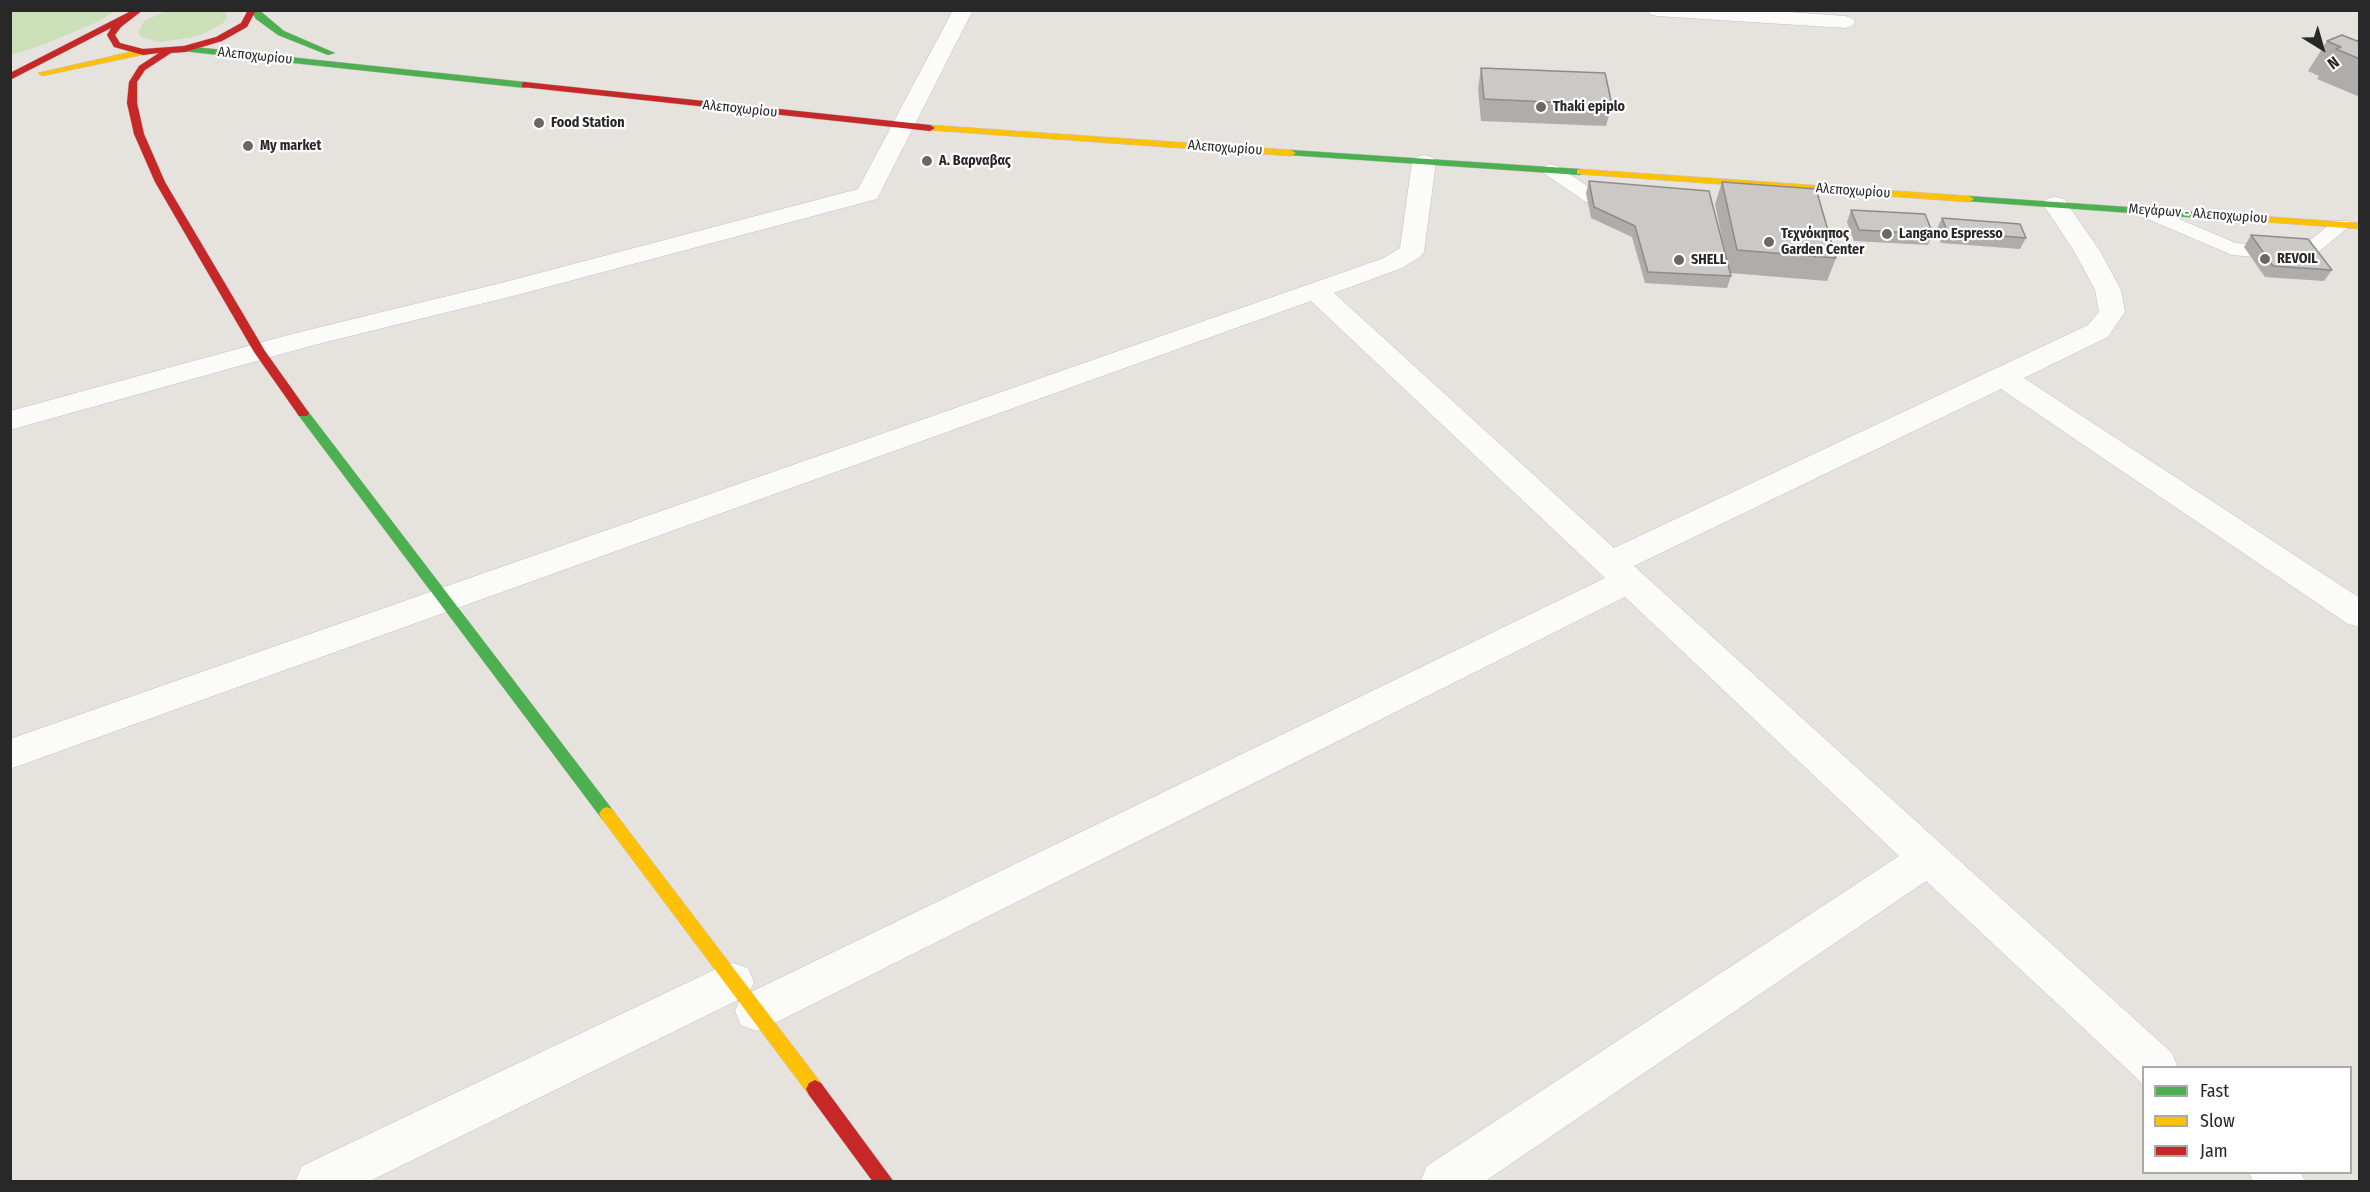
<!DOCTYPE html>
<meta charset="utf-8">
<style>
body{margin:0}
#map{position:relative;width:2370px;height:1192px;overflow:hidden;background:#e6e2de;font-family:"Fira Sans Condensed",sans-serif}
canvas{display:block}
.frame{position:absolute;inset:0;border:12px solid #282828;pointer-events:none}
.legend{position:absolute;left:2142px;top:1066px;width:210px;height:108px;box-sizing:border-box;background:#fff;border:2px solid #a9a9a9;margin:0;padding:8px 10px;list-style:none;font-size:18px;color:#282828}
.legend li{display:flex;align-items:center;gap:12px;height:30px}
.legend b{width:30px;border:2px solid #a9a9a9}
.north{position:absolute;left:2292px;top:18px;width:60px;height:60px;-webkit-text-stroke:4px #fff;paint-order:stroke;rotate:143deg;font-size:16px;font-weight:700;line-height:24px;text-align:center;color:#282828}
.north::after{content:'';display:block;margin:auto;width:21px;height:27px;background:#282828;clip-path:polygon(50% 0,100% 100%,50% 72%,0 100%)}
</style>
<div id="map">
<canvas width="2370" height="1192"></canvas>
<div class="frame"></div>
<ul class="legend">
<li><b style="height:8px;background:#4caf50"></b>Fast</li>
<li><b style="height:8px;background:#ffc107"></b>Slow</li>
<li><b style="height:8px;background:#c62828"></b>Jam</li>
</ul>
<div class="north">N</div>
</div>
<script>
const context = document.querySelector('canvas').getContext('2d');
context.lineJoin = 'round';
function fillPath(path, color) {
  context.fillStyle = color;
  context.fill(path, 'evenodd');
}
function poly(rows) {
  const path = new Path2D();
  for (const r of rows) {
    path.moveTo(r[0], r[1]);
    for (let i = 2; i < r.length; i += 2) path.lineTo(r[i], r[i + 1]);
  }
  return path;
}
function trace(path, color, width, dash) {
  context.strokeStyle = color;
  context.lineWidth = width;
  context.lineCap = dash ? 'butt' : 'round';
  context.setLineDash(dash || []);
  context.stroke(path);
}
function drawText(font, color, halo, rows, align = 'center') {
  context.font = font + ' "Fira Sans Condensed",sans-serif';
  context.lineWidth = 4.5;
  context.setLineDash([]);
  context.textBaseline = 'middle';
  context.strokeStyle = halo;
  context.fillStyle = color;
  for (const [text, x, y, turn = 0] of rows) {
    context.save();
    context.translate(x, y);
    context.rotate((+turn || 0) * Math.PI / 180);
    context.textAlign = isNaN(turn) ? turn : align;
    if (halo) context.strokeText(text, 0, 0);
    context.fillText(text, 0, 0);
    context.restore();
  }
}
fillPath(poly([
 [11,10,116,10,116,11,97,22,42,45,11,55],
 [226,11,227,17,223,23,203,34,189,38,160,42,141,37,138,32,144,21,166,11]
]), '#cbe0b8');
const lane = poly([
 [1551,164,1557,166,1598,193,1620,194,1627,196,1629,200,1627,204,1620,206,1586,202,1545,174,1542,170,1545,166,1551,164],
 [2143,204,2236,243,2299,249,2334,221,2348,221,2351,225,2310,259,2303,261,2232,255,2136,214,2133,210,2136,206,2143,204]
]);
const street = poly([
 [953,10,973,10,877,199,517,295,314,345,10,430,10,411,296,333,501,283,858,189,953,10],
 [1647,10,1761,10,1845,16,1852,18,1855,22,1852,26,1845,28,1657,16,1650,14,1647,10],
 [1424,155,1432,157,1436,162,1424,252,1420,257,1402,268,1334,293,1614,548,2088,325,2099,312,2095,290,2074,251,2043,204,2046,199,2055,197,2064,199,2100,251,2121,290,2125,312,2108,337,2024,378,2360,598,2360,627,2348,624,2001,389,1634,566,2172,1053,2178,1068,2144,1068,2144,1084,2142,1083,1926,881,1484,1182,1420,1182,1427,1166,1899,856,1625,597,771,1025,756,1031,741,1025,735,1011,740,999,368,1182,295,1182,302,1166,718,968,733,963,748,968,754,982,749,993,1605,578,1311,301,10,769,10,739,1384,258,1400,248,1412,162,1416,157,1424,155],
 [2249,1172,2301,1172,2305,1182,2253,1182,2249,1172]
]);
const fast = poly([
 [250,10,259,10,284,31,335,53,328,55,278,35,256,19,250,10],
 [185,46,525,82,529,85,525,88,182,51,181,49,185,46],
 [1291,150,1580,169,1585,172,1580,175,1288,155,1286,153,1291,150],
 [1969,196,2214,213,2219,216,2214,219,1965,201,1965,197,1969,196],
 [303,409,307,410,612,809,615,814,612,819,607,821,602,819,299,416,297,413,303,409]
]);
const slow = poly([
 [143,49,147,52,146,54,42,76,38,73,143,49],
 [930,125,1291,150,1296,153,1291,156,927,130,927,126,930,125],
 [1580,169,1969,196,1974,199,1969,202,1577,174,1577,170,1580,169],
 [2214,213,2360,223,2360,229,2210,218,2210,214,2214,213],
 [607,807,612,809,821,1083,824,1089,821,1095,815,1098,809,1095,602,819,599,814,602,809,607,807]
]);
const jam = poly([
 [133,10,143,10,121,27,115,35,120,43,143,49,184,46,216,37,241,23,248,10,256,10,247,27,222,41,185,52,171,53,145,70,137,82,137,103,144,134,165,182,265,351,309,413,307,416,299,416,254,352,155,182,134,134,127,103,129,82,139,66,159,53,143,55,114,47,107,35,111,28,10,80,10,73,133,10],
 [525,82,930,125,935,128,930,131,522,87,522,83,525,82],
 [815,1080,821,1083,894,1182,873,1182,809,1095,806,1089,809,1083,815,1080]
]);
trace(lane, '#c0bfbf', 1);
trace(street, '#c0bfbf', 1);
trace(fast, '#c0bfbf', 1);
trace(slow, '#c0bfbf', 1);
trace(jam, '#c0bfbf', 1);
fillPath(lane, '#fbfbfa');
fillPath(street, '#fbfbfa');
fillPath(fast, '#4caf50');
fillPath(slow, '#ffc107');
fillPath(jam, '#c62828');
fillPath(poly([
 [2360,40,2360,97,2317,79,2319,76,2308,71,2327,41,2357,41],
 [1481,68,1612,105,1606,126,1481,121,1478,89],
 [1589,181,1726,258,1715,204,1722,182,1836,258,1827,281,1730,273,1731,276,1727,288,1645,283,1632,237,1591,218,1586,193],
 [1851,210,1933,234,1928,245,1854,241,1847,222],
 [1942,218,2026,238,2020,249,1941,243,1936,230],
 [2251,235,2332,270,2324,281,2265,277,2244,247]
]), '#afaca9');
const building = poly([
 [2342,35,2357,41,2360,40,2360,59,2336,49,2341,47,2327,41,2342,35],
 [1481,68,1605,73,1612,105,1484,99,1481,68],
 [1589,181,1709,191,1731,276,1648,272,1635,226,1594,207,1589,181],
 [1722,182,1816,189,1836,258,1737,250,1722,182],
 [1851,210,1925,214,1933,234,1859,230,1851,210],
 [1942,218,2020,224,2026,238,1947,231,1942,218],
 [2251,235,2308,239,2332,270,2273,266,2251,235]
]);
fillPath(building, '#cbc8c5');
trace(building, '#8e8c8a', 1.5);
for (const [x, y, r, color] of [
 [1541,107,6,"#6a6968"],
 [539,123,6,"#6a6968"],
 [248,146,6,"#6a6968"],
 [927,161,6,"#6a6968"],
 [1887,234,6,"#6a6968"],
 [1769,242,6,"#6a6968"],
 [2265,259,6,"#6a6968"],
 [1679,260,6,"#6a6968"]
]) {
  const dot = new Path2D();
  dot.arc(x, y, r, 0, 2 * Math.PI);
  context.fillStyle = color;
  context.fill(dot);
  trace(dot, '#fff', 2);
}
drawText('14px', '#282828', '#fff', [
 ["Αλεποχωρίου",255,56,6],
 ["Αλεποχωρίου",740,109,6],
 ["Αλεποχωρίου",1225,148,4],
 ["Αλεποχωρίου",1853,191,4],
 ["Μεγάρων - Αλεποχωρίου",2198,214,4]
]);
drawText('bold 14px', '#282828', '#fff', [
 ["Thaki epiplo",1553,107],
 ["Food Station",551,123],
 ["My market",260,146],
 ["Α. Βαρναβας",939,161],
 ["Τεχνόκηπος",1781,234],
 ["Garden Center",1781,250],
 ["Langano Espresso",1899,234],
 ["REVOIL",2277,259],
 ["SHELL",1691,260]
], 'left');
</script>
